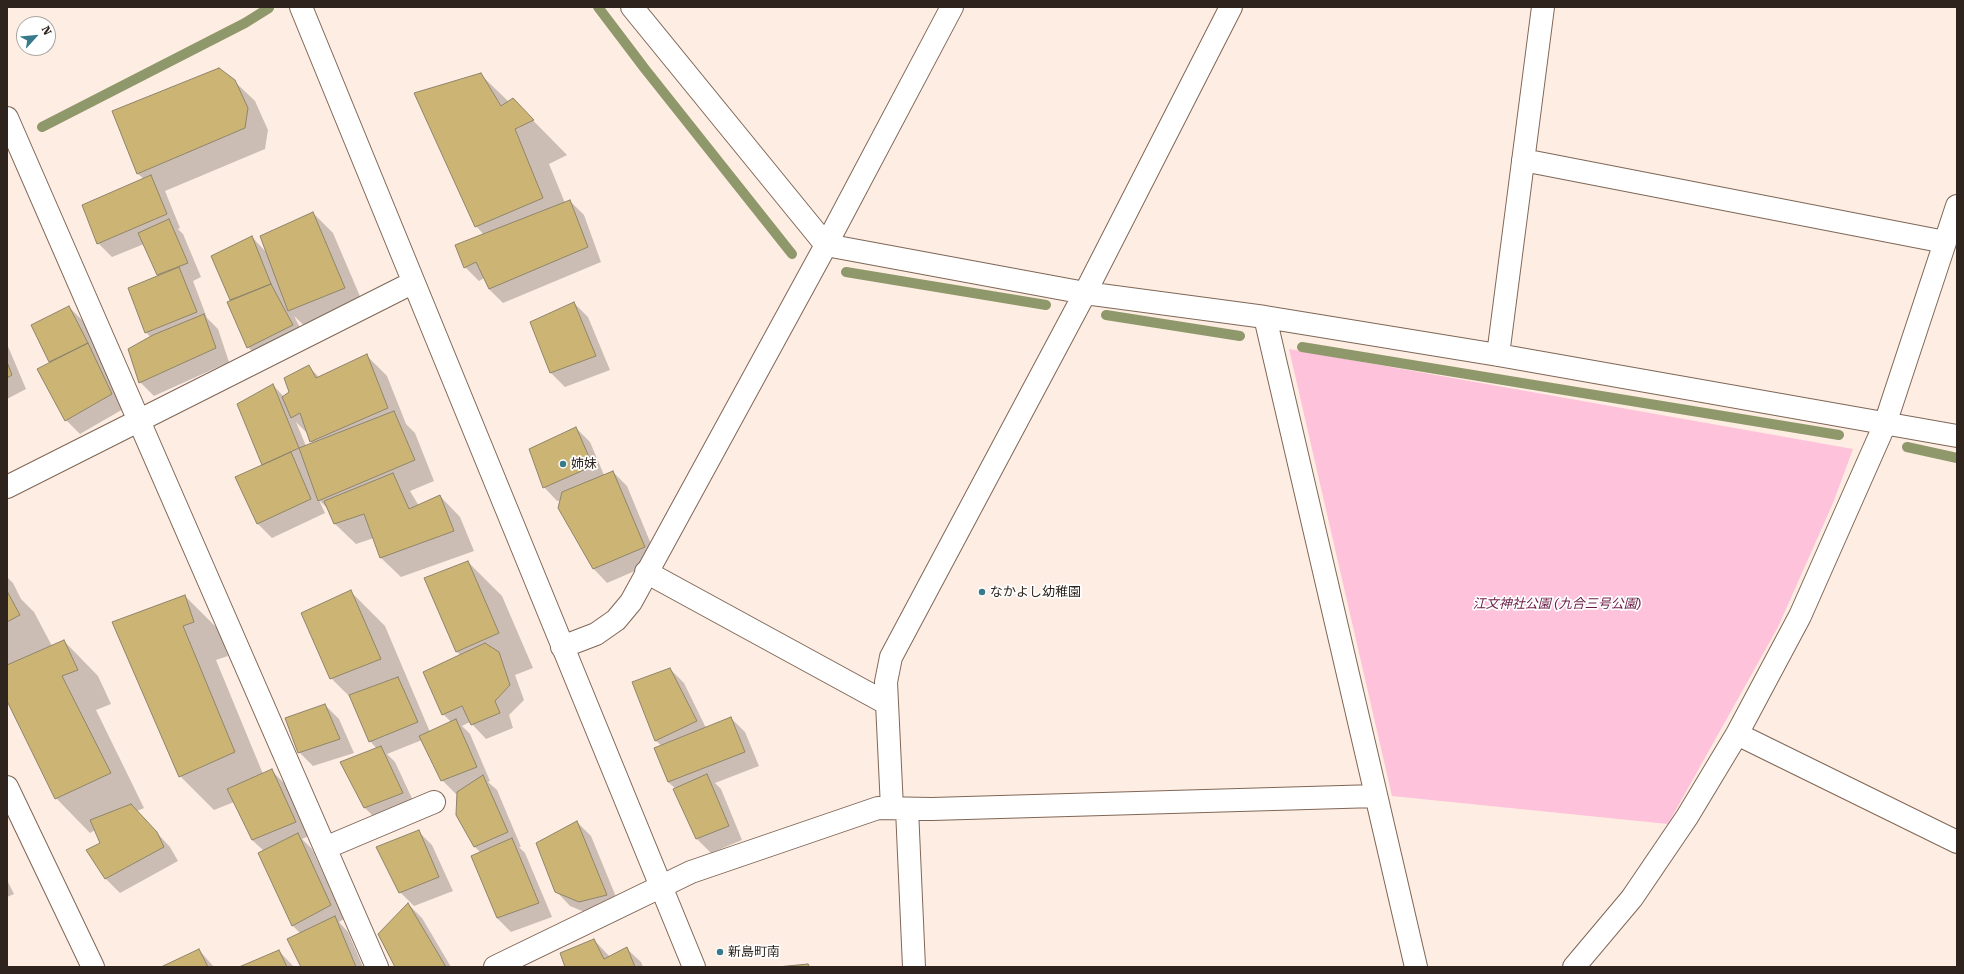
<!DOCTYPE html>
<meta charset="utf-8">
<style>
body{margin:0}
#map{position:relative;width:1964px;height:974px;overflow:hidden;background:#feede2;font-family:"Roboto Serif",serif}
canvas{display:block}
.frame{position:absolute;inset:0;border:8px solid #2e241d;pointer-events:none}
.north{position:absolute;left:16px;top:16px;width:40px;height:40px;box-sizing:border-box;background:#fff;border:1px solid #aba7a5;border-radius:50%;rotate:63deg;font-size:11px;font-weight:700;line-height:16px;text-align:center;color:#2e241d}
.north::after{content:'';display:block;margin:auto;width:14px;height:18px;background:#387a8b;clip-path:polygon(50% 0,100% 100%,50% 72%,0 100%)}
</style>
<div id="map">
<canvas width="1964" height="974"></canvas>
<div class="frame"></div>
<div class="north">N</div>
</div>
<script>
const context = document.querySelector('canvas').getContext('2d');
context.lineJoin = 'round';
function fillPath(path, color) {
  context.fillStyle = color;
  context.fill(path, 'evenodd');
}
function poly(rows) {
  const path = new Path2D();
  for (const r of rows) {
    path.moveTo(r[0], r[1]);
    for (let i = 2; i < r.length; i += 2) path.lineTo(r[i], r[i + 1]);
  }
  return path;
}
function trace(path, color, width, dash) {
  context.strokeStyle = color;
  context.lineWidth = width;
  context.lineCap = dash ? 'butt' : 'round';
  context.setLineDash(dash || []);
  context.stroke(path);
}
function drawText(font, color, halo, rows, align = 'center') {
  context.font = font + ' "Roboto Serif","Noto Sans JP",serif';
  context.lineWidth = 3.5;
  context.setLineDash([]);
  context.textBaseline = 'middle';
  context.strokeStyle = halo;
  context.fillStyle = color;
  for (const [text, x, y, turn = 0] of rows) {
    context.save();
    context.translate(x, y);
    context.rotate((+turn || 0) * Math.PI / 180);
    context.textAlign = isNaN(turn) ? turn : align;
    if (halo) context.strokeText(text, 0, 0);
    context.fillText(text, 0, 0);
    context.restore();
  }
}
fillPath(poly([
 [1289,349,1853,449,1833,503,1778,627,1668,824,1392,796]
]), '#fec2da');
fillPath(poly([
 [480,74,509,102,513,100,567,155,549,164,565,203,570,201,584,215,601,262,503,303,489,289,484,278,479,281,465,267,484,235,476,226],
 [234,81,255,101,268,130,265,149,165,191,180,228,178,229,183,234,201,277,193,281,207,318,218,329,229,362,154,396,140,382,151,338,146,332,159,276,144,244,112,257,98,243,144,179,138,174,113,112],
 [313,213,333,233,365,308,310,331,294,316,306,339,262,361,248,347,232,302,213,257,252,237,267,253],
 [574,303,588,317,610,370,565,387,551,373,532,322],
 [69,307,83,321,125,408,80,434,66,420,50,363,32,325],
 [7,344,26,389,7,399],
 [366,355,387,376,406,424,415,433,434,481,410,491,419,506,440,496,460,517,474,551,401,577,380,557,374,538,356,544,335,524,329,510,319,500,325,513,272,538,258,524,237,477,263,465,273,385,284,397,290,393,308,366,319,377],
 [296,422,309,435,313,444,306,446],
 [576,428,590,442,604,475,613,472,627,486,658,561,607,583,593,568,561,500,557,501,544,487],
 [468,562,502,596,533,668,515,675,524,700,509,715,513,728,486,739,470,722,462,726,470,734,490,781,488,782,497,790,521,847,519,847,525,853,552,917,511,932,497,918,481,853,474,846,458,793,456,794,442,780,422,740,387,754,395,762,416,807,379,822,365,808,377,749,370,741,352,699,331,678,351,592,385,626,430,732,451,722,443,714,461,656,457,652],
 [7,577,13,583,21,599,34,612,52,646,64,641,98,676,111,704,96,710,144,808,137,811,170,847,178,861,120,893,106,879,88,850,101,843,95,830,90,833,56,798,7,698],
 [185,596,219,630,228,656,216,660,263,774,271,770,285,784,309,836,302,839,312,849,344,919,339,922,348,932,363,967,302,967,301,934,292,925,264,851,252,840,234,802,214,810,180,776,113,622],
 [670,669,684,683,706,728,731,718,745,732,759,766,715,783,721,789,742,840,711,853,697,839,674,790,676,789,668,782,656,749,662,746,656,741,633,683],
 [325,705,339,719,354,753,313,766,299,752],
 [577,822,591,836,621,909,594,916,570,906,556,891],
 [418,831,432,845,453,891,414,906,400,892],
 [7,880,14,894,7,897],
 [408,904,422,918,451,967,396,967],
 [594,940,610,957,627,949,641,962,643,967,566,967],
 [199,950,214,967,164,967],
 [279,951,294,967,242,967]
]), '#0003');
trace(poly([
 [598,7,645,69,792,254],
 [42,127,245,23,269,8],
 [846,272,1046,305],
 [1106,315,1240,336],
 [1302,347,1839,435],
 [1907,447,1957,458]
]), '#8f986a', 10);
const building = poly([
 [219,68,235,80,248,108,245,128,137,174,112,111,219,68],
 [481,73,501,106,513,98,534,120,515,129,543,198,475,227,414,93,481,73],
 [151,175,167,214,97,244,82,205,151,175],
 [570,200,588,247,489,289,476,262,464,268,455,245,570,200],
 [313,212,345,288,288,311,260,236,313,212],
 [169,219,188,263,157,275,138,233,169,219],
 [252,236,271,284,230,300,211,256,252,236],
 [179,267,197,312,145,333,128,288,179,267],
 [271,284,293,325,247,348,227,302,271,284],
 [574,302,596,356,550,373,530,322,574,302],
 [69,306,88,343,49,362,31,325,69,306],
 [204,314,216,348,139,383,128,349,153,335,204,314],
 [88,343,112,394,65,421,37,369,88,343],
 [367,354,388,408,310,442,300,413,291,418,282,397,289,392,284,378,309,365,316,378,367,354],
 [7,362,12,375,7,378,7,362],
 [273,384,299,448,262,465,237,404,273,384],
 [394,411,415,460,318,501,299,448,394,411],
 [576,427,593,466,543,488,529,449,576,427],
 [291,452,311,499,257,524,235,477,291,452],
 [613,471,645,547,593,569,558,508,562,492,613,471],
 [393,473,409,509,440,495,454,531,380,558,364,514,334,524,324,501,393,473],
 [468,561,499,633,456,652,424,578,468,561],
 [351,590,381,659,330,679,301,613,351,590],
 [7,591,20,615,7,622,7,591],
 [185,595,194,622,183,626,235,752,179,777,112,622,185,595],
 [64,640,78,670,62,676,111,773,55,799,7,701,7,665,64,640],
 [485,643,499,652,510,685,495,701,500,713,471,725,462,706,442,715,423,672,485,643],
 [670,668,697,721,655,741,632,682,670,668],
 [398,677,418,722,369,742,349,695,398,677],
 [325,704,340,739,298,753,285,718,325,704],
 [731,717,745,752,668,782,654,748,731,717],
 [456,719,477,767,441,781,419,736,456,719],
 [381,746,403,793,364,808,340,762,381,746],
 [272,769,296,822,252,840,227,789,272,769],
 [707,774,729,826,696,839,673,789,707,774],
 [483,775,508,832,474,847,456,815,457,792,483,775],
 [131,804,157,832,164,847,105,879,86,850,100,843,90,820,131,804],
 [577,821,607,895,579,902,555,892,536,843,577,821],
 [419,830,439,877,399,893,376,847,419,830],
 [298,833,331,905,292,926,258,853,298,833],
 [512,838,539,903,497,918,471,856,512,838],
 [408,903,446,967,395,967,378,934,408,903],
 [335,916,356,967,301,967,287,939,335,916],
 [594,939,604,959,627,947,635,967,565,967,560,953,594,939],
 [199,949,208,967,161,967,199,949],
 [279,950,287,967,239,967,279,950],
 [808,964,810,967,777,967,808,964]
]);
fillPath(building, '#ccb474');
trace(building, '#8e846a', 1);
const minor = poly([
 [301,7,694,967],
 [632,7,826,245,1085,293,1265,317,1498,355,1957,436],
 [7,118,377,967],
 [1523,160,1945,242],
 [1265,317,1416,967],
 [1498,355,1543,7],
 [7,487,412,283],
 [646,572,886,703],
 [562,647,596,634,616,620,631,602,826,245,952,7],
 [1737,734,1957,842],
 [7,787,93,967],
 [892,808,886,682,891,657,1085,293,1231,7],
 [907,809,914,967],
 [325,848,434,802],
 [495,967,691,872,878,808,932,809,1376,796],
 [1574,967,1632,898,1687,817,1737,734,1800,616,1885,424,1957,206]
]);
trace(minor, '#7f6757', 24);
trace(minor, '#fff', 22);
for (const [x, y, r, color] of [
 [563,464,4,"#387a8b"],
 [982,592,4,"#387a8b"],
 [720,952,4,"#387a8b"]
]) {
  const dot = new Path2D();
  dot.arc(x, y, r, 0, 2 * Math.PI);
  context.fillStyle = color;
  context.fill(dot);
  trace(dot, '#fff', 1.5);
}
drawText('13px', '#2e241d', '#fff', [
 ["姉妹",571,464],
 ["なかよし幼稚園",990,592],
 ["新島町南",728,952]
], 'left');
drawText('italic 13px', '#681a42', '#fff', [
 ["江文神社公園 (九合三号公園)",1557,604]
]);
</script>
